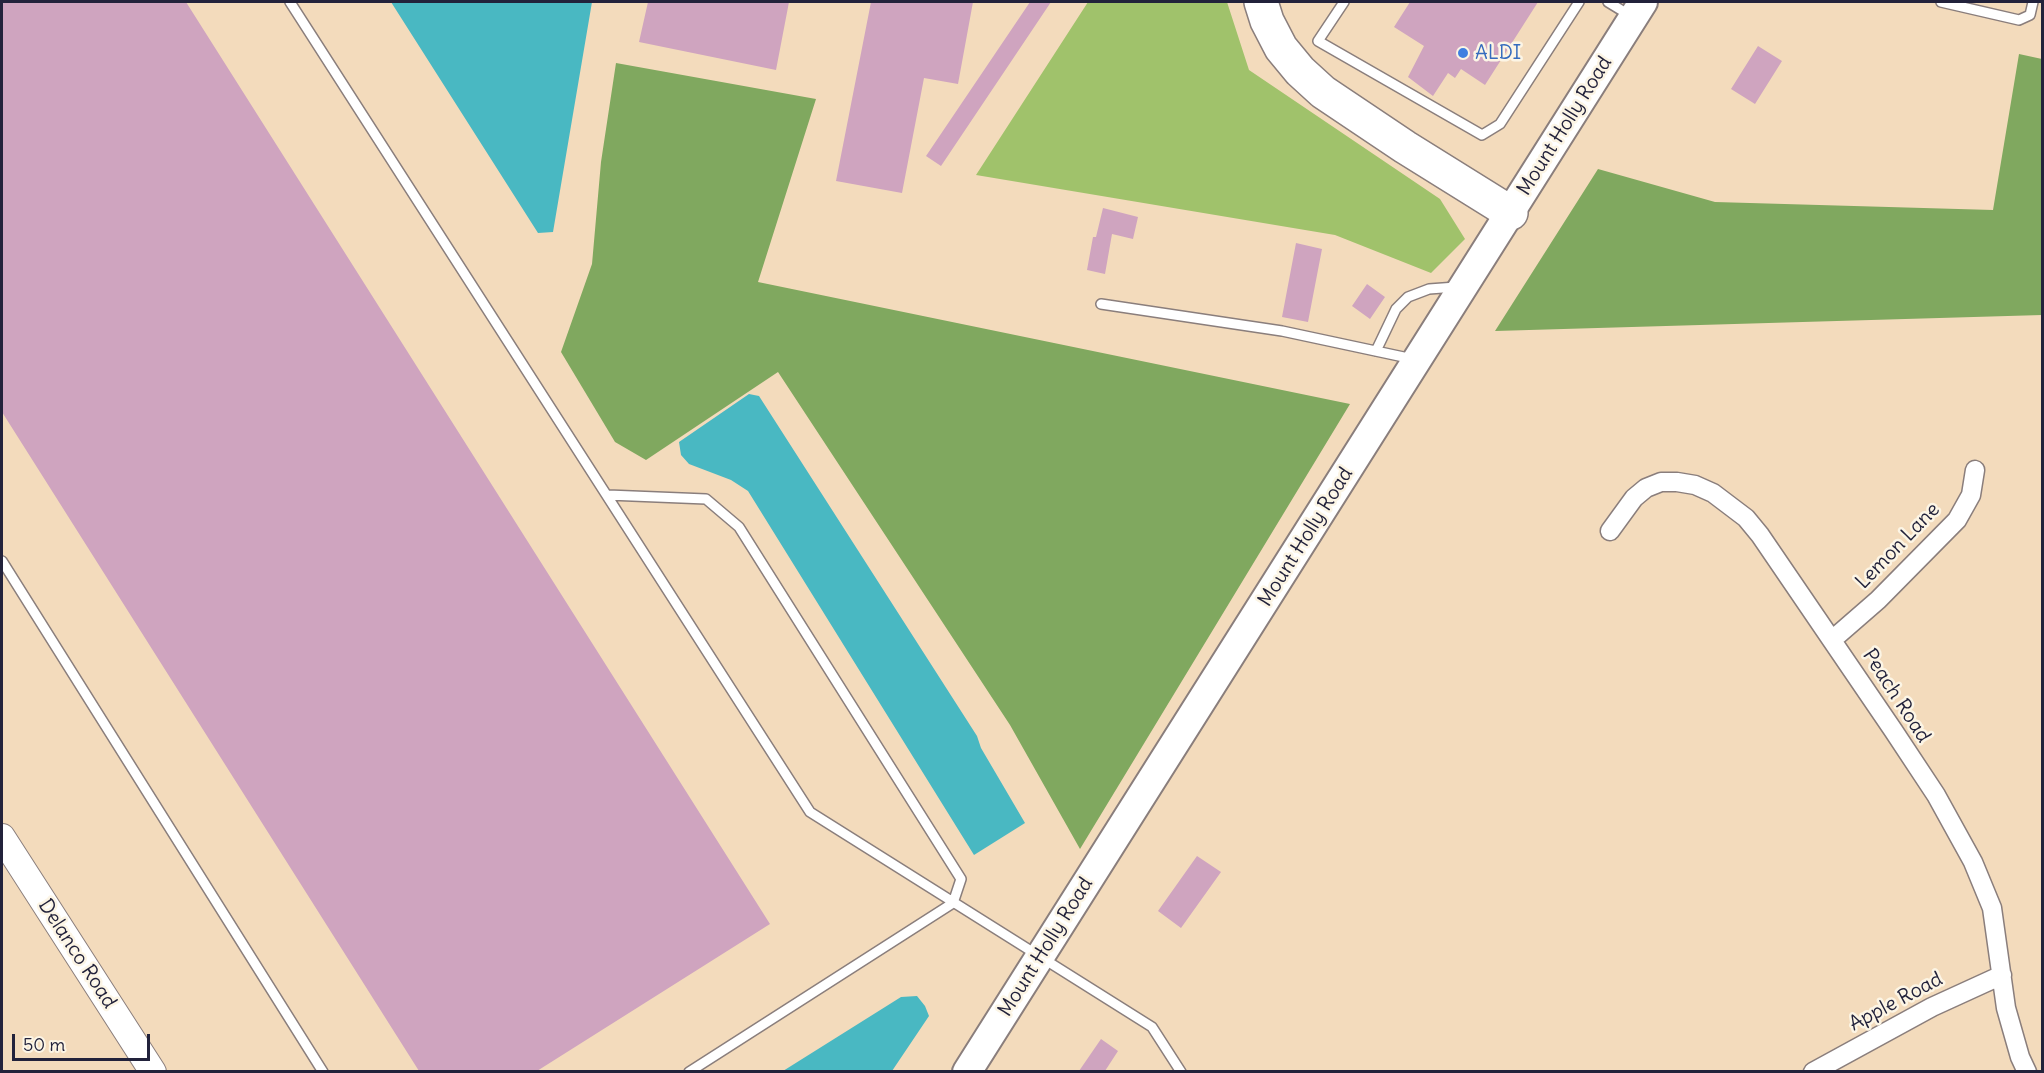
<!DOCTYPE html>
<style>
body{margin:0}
#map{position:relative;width:2044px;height:1073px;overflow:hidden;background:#f3dbbc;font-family:Delius,sans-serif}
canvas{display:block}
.frame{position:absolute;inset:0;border:3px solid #22223b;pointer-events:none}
.scale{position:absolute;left:12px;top:1034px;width:138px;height:27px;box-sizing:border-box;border:3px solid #22223b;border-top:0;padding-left:8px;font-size:18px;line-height:21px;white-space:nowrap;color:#22223b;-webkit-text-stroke:4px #fcf5e5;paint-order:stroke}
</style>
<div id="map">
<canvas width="2044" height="1073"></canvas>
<div class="frame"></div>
<div class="scale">50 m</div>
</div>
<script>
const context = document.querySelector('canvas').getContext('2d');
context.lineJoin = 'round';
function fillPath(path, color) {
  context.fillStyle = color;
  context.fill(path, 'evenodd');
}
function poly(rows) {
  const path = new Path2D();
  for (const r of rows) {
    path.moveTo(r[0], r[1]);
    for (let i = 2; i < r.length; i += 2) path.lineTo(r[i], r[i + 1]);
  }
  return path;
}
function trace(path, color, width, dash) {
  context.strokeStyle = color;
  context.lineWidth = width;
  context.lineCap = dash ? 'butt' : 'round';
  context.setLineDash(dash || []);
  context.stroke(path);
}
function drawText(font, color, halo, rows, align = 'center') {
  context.font = font + ' Delius,sans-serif';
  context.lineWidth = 5;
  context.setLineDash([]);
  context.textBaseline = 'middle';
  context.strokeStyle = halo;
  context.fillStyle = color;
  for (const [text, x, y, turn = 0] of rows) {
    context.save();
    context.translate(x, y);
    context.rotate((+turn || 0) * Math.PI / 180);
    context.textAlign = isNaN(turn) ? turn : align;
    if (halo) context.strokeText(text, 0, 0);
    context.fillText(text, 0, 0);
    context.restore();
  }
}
fillPath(poly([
 [1088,2,1227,2,1249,70,1440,199,1465,239,1431,273,1335,235,976,175]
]), '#a0c26b');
fillPath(poly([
 [2019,54,2042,59,2042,315,1495,331,1598,169,1715,202,1993,210],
 [616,63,816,99,758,282,1350,404,1080,849,1010,725,778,372,646,460,615,442,561,352,592,264,601,162]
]), '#80a85f');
fillPath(poly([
 [391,2,592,2,553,232,538,233],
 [749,394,759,396,977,736,981,748,1025,823,974,855,748,491,731,480,689,464,681,455,679,442],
 [917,996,925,1006,929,1016,892,1071,783,1071,901,997]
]), '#49b8c2');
fillPath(poly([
 [2,2,186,2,770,924,537,1071,419,1071,2,412],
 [648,2,789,2,776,70,639,42],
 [871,2,973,2,958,84,924,78,902,193,836,181],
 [1030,2,1051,2,941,166,926,156],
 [1410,2,1538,2,1485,85,1461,69,1455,78,1448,73,1433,96,1408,77,1424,46,1394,27],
 [1758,46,1782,61,1755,104,1731,89],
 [1103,208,1138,217,1133,239,1112,234,1105,274,1087,270,1093,237,1096,237],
 [1296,243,1322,249,1308,322,1282,317],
 [1367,284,1385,297,1370,319,1352,306],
 [1197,856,1221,872,1181,928,1158,911],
 [1101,1039,1118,1051,1105,1071,1079,1071]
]), '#cfa4bf');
const lane = poly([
 [290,2,810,812,1152,1027,1181,1072],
 [1344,2,1318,41,1482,135,1500,124,1579,2],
 [1608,2,1631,16],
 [1941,2,2019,20,2030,15,2033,2],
 [1101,304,1282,331,1413,359],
 [1376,351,1396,309,1408,297,1429,289,1456,287],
 [608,495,706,499,739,527,961,879,953,903,689,1072],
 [2,561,323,1072]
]);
const street = poly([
 [1610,531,1634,498,1646,488,1661,482,1677,482,1695,485,1713,493,1746,518,1760,535,1893,730,1936,795,1973,862,1992,908,2006,1008,2020,1057,2027,1072],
 [1832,640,1878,600,1957,520,1971,495,1975,470],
 [1813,1072,1932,1007,2002,975]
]);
const secondary = poly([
 [2,837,153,1072]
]);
const primary = poly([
 [967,1072,1643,2]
]);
const highway = poly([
 [1261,2,1267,21,1281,48,1300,71,1323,92,1405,147,1511,213]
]);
trace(lane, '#8a7e7c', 12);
trace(street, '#8a7e7c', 21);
trace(secondary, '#8a7e7c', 28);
trace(primary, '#8a7e7c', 32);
trace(highway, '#8a7e7c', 36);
trace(lane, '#fff', 9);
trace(street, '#fff', 18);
trace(secondary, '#fff', 26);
trace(primary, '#fff', 28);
trace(highway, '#fff', 33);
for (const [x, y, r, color] of [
 [1463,53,6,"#3f7fe0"]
]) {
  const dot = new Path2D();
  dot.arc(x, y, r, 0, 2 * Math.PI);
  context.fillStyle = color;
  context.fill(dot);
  trace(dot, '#fcf5e5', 2);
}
drawText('20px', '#366cbe', '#fcf5e5', [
 ["ALDI",1475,53]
], 'left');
drawText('20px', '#22223b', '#fcf5e5', [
 ["Mount Holly Road",1565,126,-58],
 ["Mount Holly Road",1306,537,-58],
 ["Lemon Lane",1898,546,-46],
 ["Peach Road",1896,696,57],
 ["Mount Holly Road",1046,947,-58],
 ["Delanco Road",77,954,57],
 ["Apple Road",1896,1002,-28]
]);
</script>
